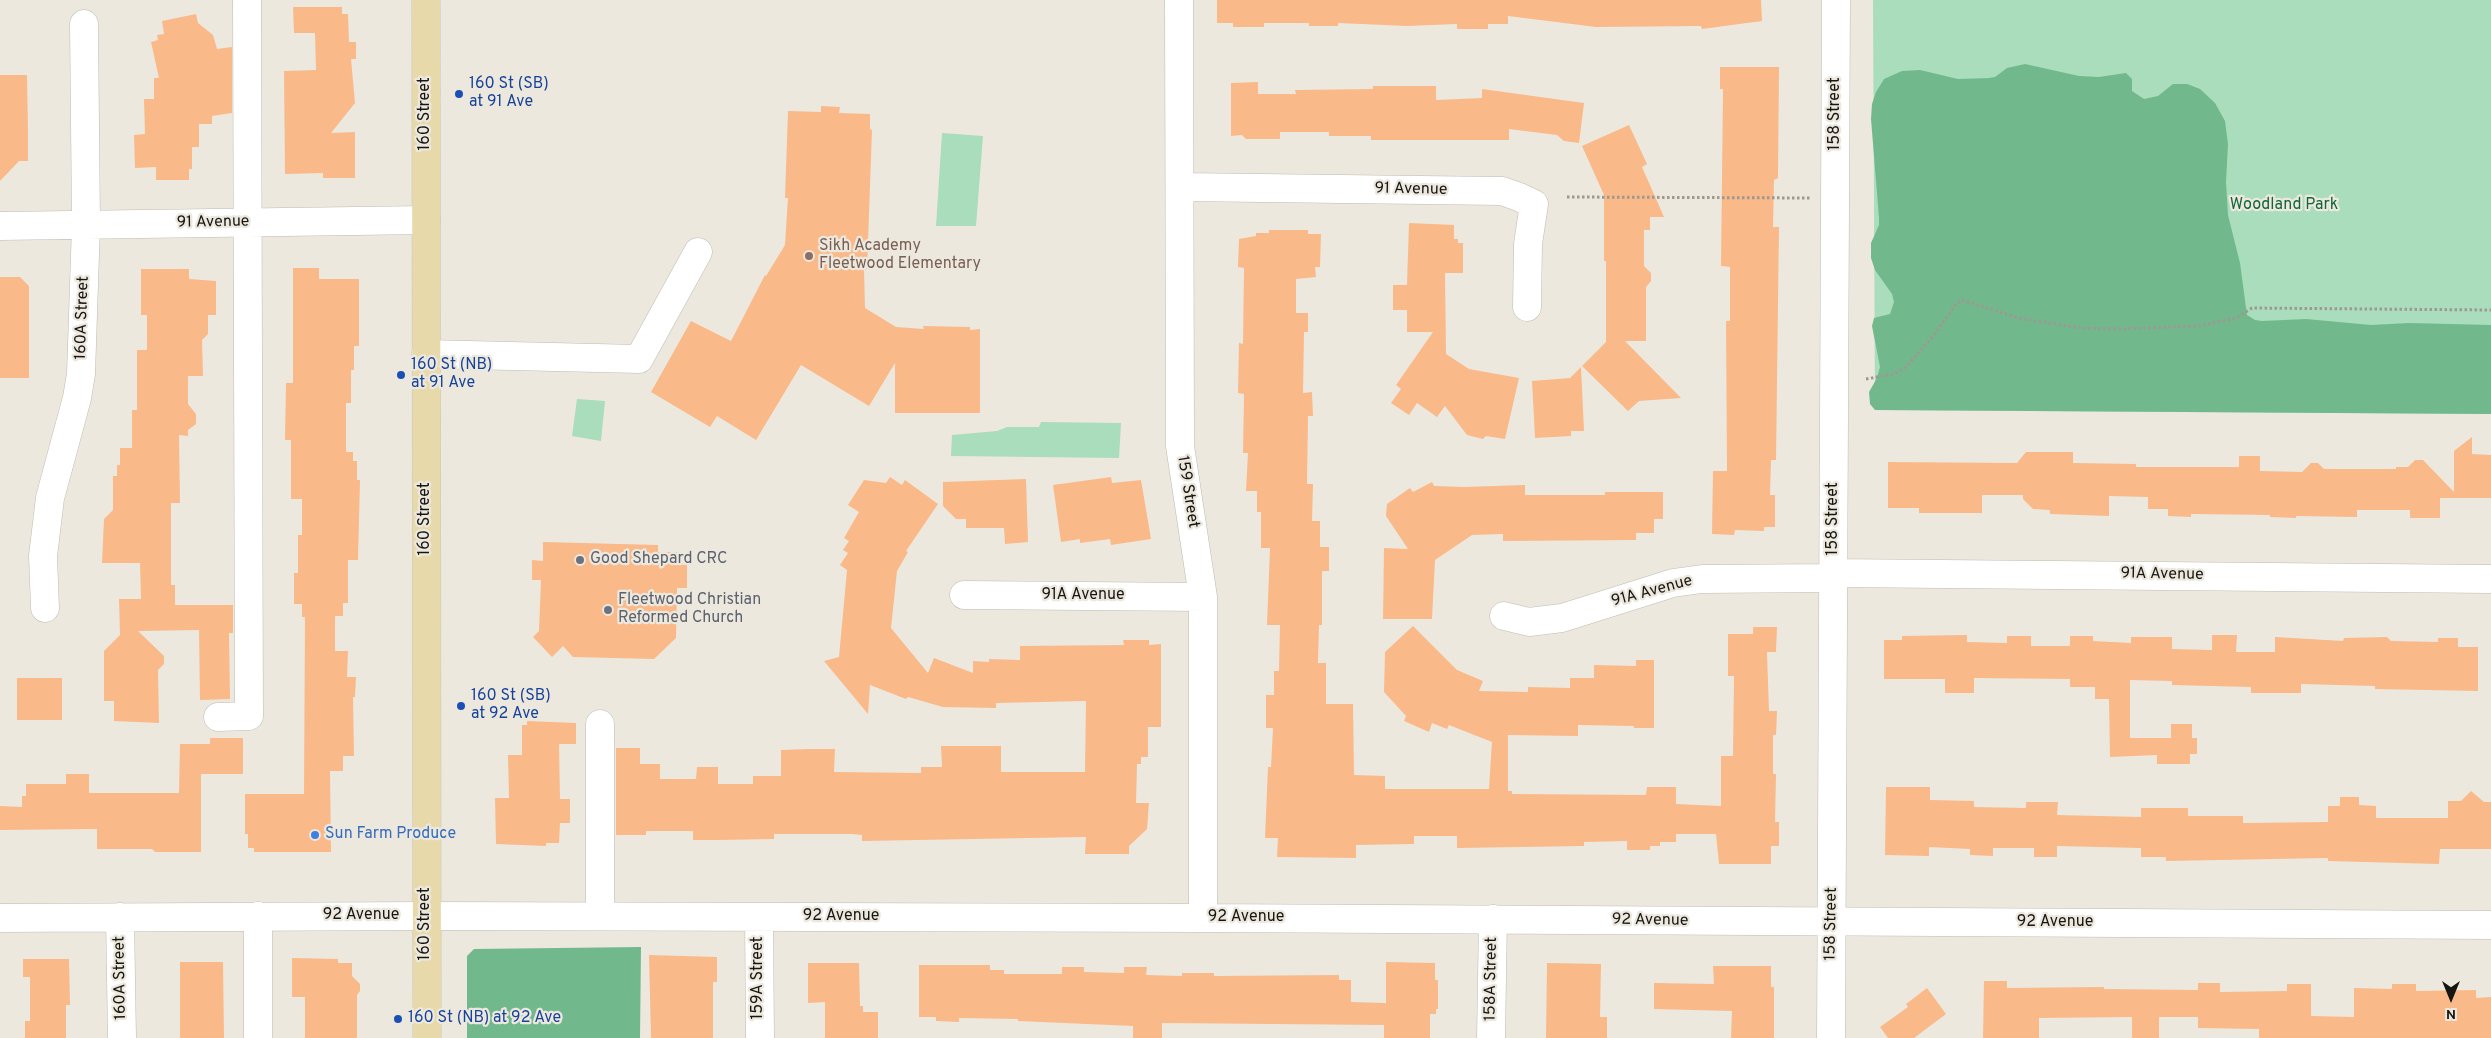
<!DOCTYPE html>
<style>
body{margin:0}
#map{position:relative;width:2491px;height:1038px;overflow:hidden;background:#ede8de;font-family:Overpass,sans-serif}
canvas{display:block}
.north{position:absolute;left:2426px;top:973px;width:50px;height:50px;-webkit-text-stroke:4px #ede8de;paint-order:stroke;rotate:180deg;font-size:14px;font-weight:700;line-height:20px;text-align:center;color:#171512}
.north::after{content:'';display:block;margin:auto;width:18px;height:22px;background:#171512;clip-path:polygon(50% 0,100% 100%,50% 72%,0 100%)}
</style>
<div id="map">
<canvas width="2491" height="1038"></canvas>
<div class="north">N</div>
</div>
<script>
const context = document.querySelector('canvas').getContext('2d');
context.lineJoin = 'round';
function fillPath(path, color) {
  context.fillStyle = color;
  context.fill(path, 'evenodd');
}
function poly(rows) {
  const path = new Path2D();
  for (const r of rows) {
    path.moveTo(r[0], r[1]);
    for (let i = 2; i < r.length; i += 2) path.lineTo(r[i], r[i + 1]);
  }
  return path;
}
function trace(path, color, width, dash) {
  context.strokeStyle = color;
  context.lineWidth = width;
  context.lineCap = dash ? 'butt' : 'round';
  context.setLineDash(dash || []);
  context.stroke(path);
}
function drawText(font, color, halo, rows, align = 'center') {
  context.font = font + ' Overpass,sans-serif';
  context.lineWidth = 4.5;
  context.setLineDash([]);
  context.textBaseline = 'middle';
  context.strokeStyle = halo;
  context.fillStyle = color;
  for (const [text, x, y, turn = 0] of rows) {
    context.save();
    context.translate(x, y);
    context.rotate((+turn || 0) * Math.PI / 180);
    context.textAlign = isNaN(turn) ? turn : align;
    if (halo) context.strokeText(text, 0, 0);
    context.fillText(text, 0, 0);
    context.restore();
  }
}
fillPath(poly([
 [1873,0,2491,0,2491,414,1875,410],
 [942,133,983,136,976,226,936,226],
 [577,399,605,401,601,441,572,436],
 [1041,422,1121,423,1119,458,951,456,952,435,997,431,1007,427,1039,427]
]), '#a9ddbb');
fillPath(poly([
 [2025,64,2079,76,2099,77,2126,73,2132,79,2132,91,2144,99,2158,96,2173,84,2187,84,2200,89,2215,103,2225,121,2228,144,2226,182,2228,215,2240,263,2247,315,2255,320,2262,321,2306,319,2371,325,2409,323,2491,325,2491,414,1875,410,1870,404,1869,392,1877,378,1880,367,1872,326,1874,318,1890,314,1894,302,1892,294,1875,270,1871,258,1871,243,1879,225,1879,218,1871,119,1872,104,1876,92,1884,79,1902,71,1920,70,1958,79,1989,78,1995,77,2007,68],
 [641,947,640,1038,467,1038,467,956,474,949]
]), '#71b98d');
fillPath(poly([
 [1217,0,1761,0,1762,21,1702,29,1701,26,1596,27,1508,16,1508,24,1488,24,1488,29,1457,29,1457,24,1407,26,1338,23,1338,26,1309,26,1309,23,1264,23,1264,27,1233,27,1233,23,1217,23],
 [293,7,342,7,342,14,348,14,349,42,356,42,356,59,351,59,355,103,331,133,355,132,355,178,323,178,323,173,285,174,284,71,316,70,315,33,294,33],
 [196,14,198,23,213,35,217,49,232,47,232,113,212,116,212,124,199,124,199,147,192,147,192,169,189,169,189,180,156,180,156,167,135,168,134,135,145,134,144,99,154,99,154,78,159,78,151,42,158,40,157,35,164,34,162,21],
 [1720,67,1779,67,1778,178,1774,180,1773,227,1779,227,1776,460,1771,460,1770,495,1775,495,1775,527,1764,527,1764,531,1735,530,1734,535,1712,534,1713,471,1727,471,1726,321,1730,321,1730,267,1721,266,1723,89,1720,89],
 [0,75,27,75,28,133,28,161,19,161,0,181],
 [1258,82,1258,94,1296,94,1295,90,1373,89,1373,86,1436,86,1436,100,1482,98,1482,89,1584,103,1579,143,1564,141,1557,135,1509,129,1509,140,1371,140,1371,136,1329,136,1329,132,1280,132,1280,139,1246,139,1242,135,1231,136,1231,83],
 [821,106,840,107,839,113,870,114,870,129,872,130,867,269,864,270,865,308,896,327,924,329,923,326,970,327,970,330,980,329,980,413,895,413,895,363,869,406,801,365,756,440,717,416,710,427,651,392,691,321,731,341,765,275,766,276,785,245,788,198,785,198,788,111,821,112],
 [1629,125,1647,164,1642,167,1664,217,1650,217,1650,230,1644,230,1644,266,1651,273,1651,281,1646,287,1646,341,1625,341,1681,398,1639,401,1628,411,1582,366,1606,342,1606,261,1604,261,1604,195,1582,146],
 [1409,223,1454,225,1454,239,1458,239,1458,243,1463,243,1463,273,1445,273,1446,354,1469,369,1519,378,1505,439,1486,436,1483,439,1467,435,1445,406,1437,417,1417,403,1409,415,1391,403,1401,389,1396,385,1433,332,1407,332,1407,310,1393,310,1393,285,1407,285],
 [1269,230,1308,230,1308,234,1321,234,1320,267,1315,267,1316,277,1296,279,1296,313,1308,313,1308,332,1304,332,1303,393,1312,392,1313,416,1308,416,1307,484,1313,484,1312,521,1320,521,1320,547,1329,547,1329,571,1322,571,1322,625,1319,625,1318,663,1326,663,1326,704,1353,704,1354,775,1385,776,1385,789,1489,789,1492,742,1449,725,1447,729,1432,723,1429,732,1404,721,1406,716,1384,692,1385,652,1413,626,1457,670,1483,681,1479,691,1528,692,1528,687,1570,688,1570,678,1594,678,1594,665,1636,666,1636,660,1654,660,1654,728,1634,728,1634,726,1578,725,1578,736,1508,735,1508,791,1512,791,1512,794,1646,795,1647,787,1676,787,1676,804,1721,806,1721,756,1733,756,1734,676,1728,676,1728,634,1753,634,1753,627,1777,627,1776,652,1767,652,1769,711,1777,711,1776,735,1773,735,1773,774,1776,774,1775,822,1779,822,1779,846,1771,846,1771,864,1719,864,1716,834,1676,834,1676,842,1660,842,1660,846,1650,846,1650,850,1627,850,1627,841,1584,842,1584,846,1457,848,1457,836,1414,836,1414,844,1356,845,1356,858,1277,857,1278,838,1265,838,1268,767,1271,767,1273,728,1266,728,1266,695,1274,695,1274,671,1279,671,1280,625,1267,625,1270,548,1261,548,1261,512,1257,512,1257,491,1246,491,1248,453,1243,453,1244,394,1238,393,1239,343,1243,344,1244,268,1238,267,1239,239,1256,236,1256,233,1269,233],
 [293,268,319,268,319,279,359,279,359,346,354,346,354,370,351,370,351,403,346,403,346,452,353,452,353,461,357,461,357,480,360,480,358,560,348,560,348,603,343,603,343,616,335,616,335,651,348,651,347,677,356,677,355,697,353,697,354,756,343,756,343,771,330,771,331,852,254,852,254,848,248,848,248,834,245,834,245,794,304,794,305,617,302,617,302,604,294,604,294,573,298,573,298,535,302,535,302,499,291,499,291,440,285,440,286,383,293,383],
 [141,269,189,269,189,279,216,281,216,315,208,315,208,334,202,340,203,376,188,376,188,404,196,414,196,424,188,430,188,436,179,435,180,503,171,503,171,585,175,585,175,605,233,605,233,633,229,633,230,699,200,700,199,630,138,631,164,656,164,664,158,670,159,723,114,721,114,701,104,701,104,651,120,635,119,599,141,599,140,563,102,563,104,519,113,510,113,476,117,476,117,465,120,465,120,448,132,448,132,410,137,410,137,350,147,350,147,315,141,315],
 [0,277,20,277,29,286,29,378,0,378],
 [1581,367,1584,431,1571,431,1571,436,1535,438,1532,381,1570,378],
 [2472,437,2472,454,2491,455,2491,498,2440,498,2440,518,2410,518,2410,510,2357,510,2357,517,2296,516,2296,518,2270,517,2270,515,2191,514,2191,517,2168,516,2168,509,2148,509,2148,497,2109,496,2109,516,2050,514,2050,510,2033,509,2023,499,2023,495,1982,495,1982,513,1919,513,1919,508,1888,508,1888,462,2017,463,2026,452,2073,452,2073,463,2136,464,2136,467,2239,467,2239,456,2260,456,2260,471,2302,472,2311,463,2318,463,2324,469,2396,469,2396,467,2408,467,2415,460,2423,460,2454,492,2454,451],
 [890,477,902,485,905,480,938,504,906,551,908,552,897,571,891,628,928,673,934,658,973,673,973,661,989,662,989,659,1020,660,1020,646,1124,645,1123,640,1149,640,1149,645,1161,644,1161,727,1148,727,1148,757,1141,757,1141,764,1137,764,1136,803,1149,803,1147,829,1129,846,1129,854,1085,854,1086,837,862,841,862,835,852,834,774,834,774,839,718,840,693,840,693,831,646,831,646,835,616,835,616,748,640,748,640,764,660,764,660,779,696,779,697,767,718,767,718,784,753,784,753,776,781,776,781,750,809,749,835,749,834,772,921,773,921,767,942,767,941,746,1001,746,1001,772,1085,772,1086,701,996,703,996,708,943,707,908,697,906,699,870,685,868,714,824,661,839,657,847,570,840,565,848,553,843,550,849,541,844,538,859,512,848,505,864,480,886,483],
 [1111,477,1112,483,1141,480,1151,539,1111,545,1110,539,1080,543,1080,539,1061,542,1053,485],
 [1026,479,1028,542,1005,544,1004,528,966,528,966,519,956,519,943,506,943,482],
 [1432,482,1434,486,1464,487,1525,485,1525,495,1605,495,1605,492,1663,492,1663,519,1654,519,1654,533,1636,533,1636,540,1503,541,1503,534,1472,535,1435,560,1432,619,1383,619,1384,548,1408,549,1386,516,1387,504,1410,488,1413,492],
 [543,542,658,545,658,552,677,552,677,564,687,565,687,588,677,588,676,638,654,659,573,657,563,646,552,657,533,637,539,631,541,580,532,580,532,560,543,561],
 [1967,635,1967,642,2007,643,2007,636,2031,636,2031,646,2070,646,2070,636,2093,636,2093,641,2131,643,2131,637,2172,637,2172,649,2212,650,2212,635,2237,635,2236,652,2275,652,2275,637,2343,641,2344,638,2387,637,2391,641,2438,642,2438,638,2458,638,2458,647,2478,647,2478,691,2375,689,2375,686,2301,684,2301,693,2251,693,2251,687,2172,685,2172,681,2130,680,2130,738,2171,738,2171,724,2192,724,2192,738,2197,738,2197,754,2190,754,2190,764,2157,764,2157,755,2110,757,2109,699,2095,699,2095,687,2070,687,2070,679,1974,678,1974,693,1945,693,1945,679,1884,679,1884,640,1902,640,1902,636],
 [17,678,62,678,62,720,17,720],
 [527,721,576,723,576,744,559,744,560,799,570,799,570,823,560,823,559,843,546,843,546,846,496,844,495,798,509,798,508,755,522,755,522,725,527,725],
 [210,738,243,738,243,774,201,774,201,852,155,852,152,849,97,849,97,829,0,830,0,806,22,807,22,796,26,796,26,784,66,784,66,774,89,774,89,793,179,793,180,744,210,744],
 [1886,787,1930,787,1930,800,1974,801,1974,807,2026,808,2026,802,2058,802,2057,815,2141,817,2141,808,2188,808,2188,816,2243,816,2243,823,2328,822,2328,806,2340,806,2340,797,2359,797,2359,805,2376,806,2376,818,2448,818,2448,801,2461,801,2471,791,2484,802,2491,802,2491,849,2440,849,2439,864,2328,861,2328,858,2166,861,2166,857,2141,857,2141,848,2057,846,2057,857,2034,857,2034,848,1993,848,1993,856,1970,855,1970,849,1929,847,1929,856,1885,855],
 [649,955,717,957,717,982,713,982,713,1038,651,1038],
 [292,958,338,959,338,963,352,963,352,976,360,984,360,991,357,995,357,1038,305,1038,305,997,292,997],
 [23,959,69,959,70,1005,66,1005,66,1038,25,1038,25,1021,30,1021,30,977,23,977],
 [180,962,223,962,224,1038,180,1038],
 [1386,962,1435,963,1435,980,1438,980,1438,1009,1436,1009,1436,1014,1430,1014,1430,1038,1384,1038,1384,1025,1162,1023,1162,1038,1133,1038,1133,1026,1018,1021,1018,1019,959,1018,959,1022,936,1021,936,1017,919,1017,919,965,990,965,990,970,1004,970,1004,974,1062,974,1062,967,1084,967,1084,972,1124,973,1124,967,1147,967,1146,975,1182,976,1182,973,1214,973,1214,976,1339,975,1339,980,1351,980,1351,1002,1386,1003],
 [808,963,859,963,860,1006,863,1006,863,1012,878,1012,878,1038,825,1038,825,1002,808,1003],
 [1547,963,1601,964,1600,1017,1607,1017,1607,1038,1546,1038],
 [1713,966,1771,966,1771,987,1774,987,1774,1038,1731,1038,1732,1011,1654,1009,1654,983,1714,984],
 [1984,981,2007,981,2007,988,2104,987,2104,989,2198,990,2198,983,2220,983,2220,992,2287,991,2287,984,2311,984,2311,1016,2354,1017,2354,988,2392,989,2392,984,2416,984,2416,991,2476,990,2476,998,2491,997,2491,1038,2259,1038,2259,1029,2198,1028,2198,1017,2159,1017,2159,1038,2132,1038,2132,1017,2039,1018,2039,1038,1983,1038],
 [1927,988,1946,1014,1914,1038,1888,1038,1880,1027,1908,1007,1906,1004]
]), '#fab989');
const minor = poly([
 [1179,0,1180,446,1203,597,1203,918],
 [1181,187,1502,191,1519,197,1534,204,1528,244,1527,307],
 [0,226,426,220],
 [426,354,639,359,698,252],
 [1833,573,2491,579],
 [964,595,1203,597],
 [45,608,43,556,50,498,77,398,81,374,86,225,84,24],
 [1504,616,1529,622,1562,618,1673,583,1702,579,1833,578],
 [218,717,249,716,247,0],
 [600,724,600,916],
 [120,917,122,1038],
 [759,917,760,1038],
 [0,918,426,916,1203,918,2491,925],
 [258,1038,258,916],
 [1491,1038,1493,919],
 [1831,1038,1836,0]
]);
const major = poly([
 [426,0,427,1038]
]);
trace(minor, '#bfbbb1', 29);
trace(major, '#c7c7c6', 29);
trace(poly([
 [1567,197,1811,198],
 [1866,379,1894,374,1906,367,1934,335,1956,304,1962,300,2018,318,2081,328,2120,329,2197,326,2236,318,2252,308,2491,310]
]), '#9d9991', 3, [2.5, 2.5]);
trace(minor, '#fff', 28);
trace(major, '#e7d9a9', 28);
for (const [x, y, r, color] of [
 [459,94,5,"#1a4fb4"],
 [809,256,5,"#8d6e63"],
 [401,375,5,"#1a4fb4"],
 [580,560,5,"#6b7280"],
 [608,610,5,"#6b7280"],
 [461,706,5,"#1a4fb4"],
 [315,835,5,"#3f7fe0"],
 [398,1019,5,"#1a4fb4"]
]) {
  const dot = new Path2D();
  dot.arc(x, y, r, 0, 2 * Math.PI);
  context.fillStyle = color;
  context.fill(dot);
  trace(dot, '#ede8de', 2);
}
drawText('16px', '#164399', '#ede8de', [
 ["160 St (SB)",469,85],
 ["at 91 Ave",469,103],
 ["160 St (NB)",411,366],
 ["at 91 Ave",411,384],
 ["160 St (SB)",471,697],
 ["at 92 Ave",471,715],
 ["160 St (NB) at 92 Ave",408,1019]
], 'left');
drawText('16px', '#171512', '#ede8de', [
 ["160 Street",426,114,-90],
 ["158 Street",1836,114,-90],
 ["91 Avenue",1411,190,1],
 ["91 Avenue",213,223,-1],
 ["160A Street",83,318,-88],
 ["159 Street",1187,492,81],
 ["160 Street",426,519,-90],
 ["158 Street",1834,519,-90],
 ["91A Avenue",2162,575,1],
 ["91A Avenue",1652,592,-15],
 ["91A Avenue",1083,596],
 ["92 Avenue",361,916],
 ["92 Avenue",841,917],
 ["92 Avenue",1246,918],
 ["92 Avenue",1650,921,1],
 ["92 Avenue",2055,923],
 ["160 Street",426,924,-90],
 ["158 Street",1832,924,-89],
 ["160A Street",121,978,-91],
 ["159A Street",759,978,-90],
 ["158A Street",1492,979,-89]
]);
drawText('16px', '#10663d', '#ede8de', [
 ["Woodland Park",2284,206]
]);
drawText('16px', '#785e54', '#ede8de', [
 ["Sikh Academy",819,247],
 ["Fleetwood Elementary",819,265]
], 'left');
drawText('16px', '#5b616d', '#ede8de', [
 ["Good Shepard CRC",590,560],
 ["Fleetwood Christian",618,601],
 ["Reformed Church",618,619]
], 'left');
drawText('16px', '#366cbe', '#ede8de', [
 ["Sun Farm Produce",325,835]
], 'left');
</script>
